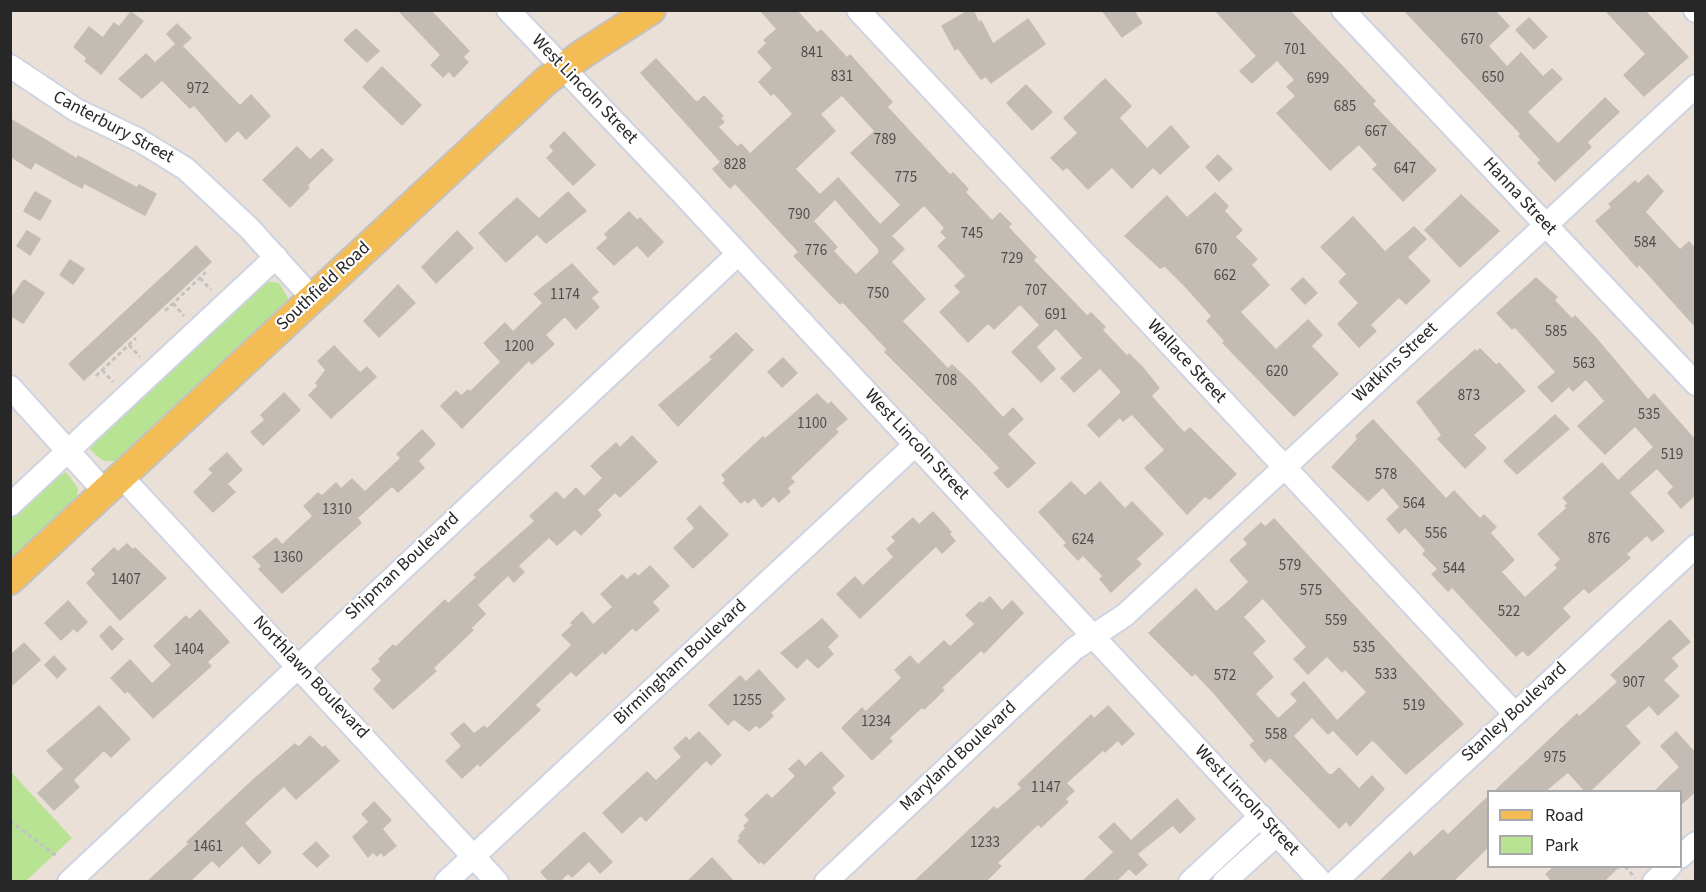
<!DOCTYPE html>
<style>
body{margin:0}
#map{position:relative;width:1706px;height:892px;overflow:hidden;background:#ebe0d8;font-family:"Source Sans 3",sans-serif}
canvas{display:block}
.frame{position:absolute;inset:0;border:12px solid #272727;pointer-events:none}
.legend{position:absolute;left:1487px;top:790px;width:195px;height:78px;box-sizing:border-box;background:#fff;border:2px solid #a9a9a9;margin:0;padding:8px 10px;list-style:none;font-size:18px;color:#272727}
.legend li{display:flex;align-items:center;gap:12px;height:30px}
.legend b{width:30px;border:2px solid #a9a9a9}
</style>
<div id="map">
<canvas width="1706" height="892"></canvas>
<div class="frame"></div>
<ul class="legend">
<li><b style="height:8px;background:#f3bc55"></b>Road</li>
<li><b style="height:16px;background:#b7e392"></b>Park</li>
</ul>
</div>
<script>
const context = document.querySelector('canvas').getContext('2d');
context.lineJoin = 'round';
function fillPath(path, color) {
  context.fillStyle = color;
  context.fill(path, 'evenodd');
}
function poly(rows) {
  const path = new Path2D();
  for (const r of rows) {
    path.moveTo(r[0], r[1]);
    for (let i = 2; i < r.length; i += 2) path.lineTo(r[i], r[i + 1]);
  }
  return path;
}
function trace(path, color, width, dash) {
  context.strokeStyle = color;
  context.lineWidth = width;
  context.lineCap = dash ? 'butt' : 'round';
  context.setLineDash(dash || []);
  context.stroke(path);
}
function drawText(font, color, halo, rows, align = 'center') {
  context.font = font + ' "Source Sans 3",sans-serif';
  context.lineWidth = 4.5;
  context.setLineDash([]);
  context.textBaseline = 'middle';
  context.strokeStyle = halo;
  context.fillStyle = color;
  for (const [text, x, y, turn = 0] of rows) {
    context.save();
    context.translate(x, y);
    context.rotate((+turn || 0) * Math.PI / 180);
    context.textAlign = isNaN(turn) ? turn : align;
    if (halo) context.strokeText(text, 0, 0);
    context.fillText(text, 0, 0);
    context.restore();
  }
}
fillPath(poly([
 [266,281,279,283,288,298,287,310,119,461,104,461,97,456,90,449,100,434],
 [66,472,78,488,76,504,11,568,11,518,43,487],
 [11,772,72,838,26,881,11,881]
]), '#b7e392');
const building = poly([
 [398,10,430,10,469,51,463,57,468,62,454,77,449,71,443,77,431,65,441,55,398,10],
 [760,10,796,10,817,33,821,30,847,58,850,55,892,102,887,107,950,175,953,173,968,189,965,192,992,221,1000,213,1011,224,1008,227,1036,257,1033,260,1087,316,1091,313,1105,327,1102,330,1127,356,1129,354,1143,368,1159,388,1151,396,1184,433,1190,428,1236,474,1210,499,1205,496,1187,514,1145,468,1165,450,1132,414,1123,421,1120,417,1099,437,1088,425,1122,392,1100,368,1074,392,1061,378,1083,358,1056,328,1036,347,1055,369,1041,382,1012,352,1040,325,1020,304,994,329,988,323,968,342,940,312,961,292,955,286,966,276,938,246,947,238,941,232,945,228,924,205,891,236,904,249,891,262,925,299,902,321,948,369,952,365,971,383,1003,418,1013,408,1023,419,1007,434,1035,463,1008,488,994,473,1000,468,985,452,885,352,887,349,843,302,840,304,794,256,799,252,735,183,730,188,713,169,721,162,641,73,656,59,695,101,698,102,704,96,723,116,720,118,724,122,718,127,737,147,741,144,750,154,793,114,774,93,771,95,759,82,773,68,758,52,767,43,764,40,777,29,760,10],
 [842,95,875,131,851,153,901,205,880,225,838,178,820,195,795,169,835,131,820,114,842,95],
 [835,199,879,249,879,253,856,275,833,251,837,247,813,221,835,199],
 [970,10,973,10,979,23,981,21,993,44,1028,19,1045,44,991,83,986,76,981,79,958,48,955,50,942,26,970,10],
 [1102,10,1133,10,1142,23,1122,37,1102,10],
 [1215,10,1289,10,1375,101,1372,104,1436,170,1403,201,1373,169,1378,165,1359,144,1330,170,1277,113,1296,96,1287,87,1295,80,1277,60,1252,83,1240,71,1257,56,1215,10],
 [1404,10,1494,10,1509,26,1488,46,1507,67,1521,53,1543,77,1552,69,1562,79,1527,112,1558,144,1605,98,1619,112,1587,142,1591,147,1555,181,1538,163,1541,160,1519,136,1521,134,1404,10],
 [1605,10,1644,10,1688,57,1644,96,1624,75,1646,54,1605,10],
 [131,12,143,21,101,74,85,61,87,58,74,47,89,27,103,38,114,23,119,27,131,12],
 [1529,18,1547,37,1534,49,1516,30,1529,18],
 [177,24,191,38,182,46,240,106,251,95,270,116,246,139,238,130,226,142,194,105,190,108,162,80,142,98,119,79,146,54,155,63,176,44,167,34,177,24],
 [356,29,379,51,367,62,344,40,356,29],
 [382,67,421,105,402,125,363,87,382,67],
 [1105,79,1131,106,1119,118,1147,149,1171,126,1189,147,1160,174,1153,167,1132,188,1112,167,1088,189,1067,167,1063,170,1051,158,1078,133,1064,118,1105,79],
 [1026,85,1052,112,1032,130,1007,103,1026,85],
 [10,119,77,159,78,156,137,188,139,185,156,194,145,215,84,183,82,188,35,162,31,169,10,156,10,119],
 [564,132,595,165,573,185,547,158,554,151,550,146,564,132],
 [297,147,310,160,322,149,333,160,307,185,309,188,290,207,263,180,297,147],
 [1218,155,1232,169,1219,181,1206,167,1218,155],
 [1648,175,1663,191,1645,212,1680,250,1689,242,1695,249,1695,326,1639,264,1637,267,1596,221,1612,207,1609,204,1635,181,1638,184,1648,175],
 [35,192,51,201,40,220,24,211,35,192],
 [568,192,586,211,546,243,537,234,506,262,479,233,517,198,539,219,568,192],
 [1215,193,1228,206,1224,211,1242,230,1235,237,1257,259,1251,265,1269,285,1240,312,1276,350,1308,320,1322,335,1311,346,1338,374,1294,416,1223,343,1225,341,1207,321,1212,316,1184,285,1165,266,1160,268,1125,236,1167,196,1187,218,1215,193],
 [1461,195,1499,231,1460,267,1425,230,1461,195],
 [629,212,637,220,640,218,663,242,648,257,637,245,614,265,597,248,608,238,605,234,629,212],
 [1353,217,1385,252,1414,227,1426,239,1407,257,1430,281,1406,304,1399,297,1370,325,1376,331,1359,347,1338,324,1359,303,1339,282,1347,274,1321,247,1353,217],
 [27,231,40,239,30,255,17,246,27,231],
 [457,231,473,248,436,283,422,267,457,231],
 [196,246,211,262,84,380,69,364,196,246],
 [70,260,84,269,73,284,60,275,70,260],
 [572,264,598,292,591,298,599,307,576,329,565,316,545,335,554,344,532,364,529,360,462,428,441,406,456,391,461,396,468,390,470,392,501,362,484,343,505,323,513,332,543,303,534,294,572,264],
 [1303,278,1317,293,1305,304,1291,289,1303,278],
 [1536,278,1557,297,1554,300,1572,319,1575,316,1594,336,1648,400,1654,394,1695,440,1695,495,1681,508,1668,493,1674,487,1657,468,1629,493,1664,531,1652,541,1647,535,1626,554,1630,558,1589,593,1584,588,1562,608,1570,617,1528,656,1523,650,1516,656,1452,587,1448,591,1432,574,1438,569,1423,554,1426,550,1405,527,1399,533,1387,519,1400,507,1383,487,1368,501,1332,467,1358,439,1356,436,1373,420,1446,499,1454,491,1480,519,1484,515,1496,527,1490,533,1514,560,1501,572,1525,598,1558,568,1555,565,1561,559,1538,534,1567,508,1565,506,1568,503,1563,498,1602,463,1618,481,1654,447,1635,426,1605,454,1578,426,1605,401,1586,379,1573,391,1569,386,1552,402,1538,387,1556,372,1515,327,1512,329,1497,313,1536,278],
 [24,280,44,293,23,323,10,315,10,300,24,280],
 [398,285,415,303,379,337,364,321,398,285],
 [736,333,753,350,678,426,659,405,713,359,710,357,736,333],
 [334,346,360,373,367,367,376,377,331,418,309,395,318,386,316,383,326,370,318,361,334,346],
 [1480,349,1496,365,1499,363,1525,391,1473,435,1486,448,1465,468,1438,439,1442,435,1417,402,1475,350,1477,352,1480,349],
 [783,358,797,373,782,387,768,372,783,358],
 [284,393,300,410,263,445,251,432,265,420,261,415,284,393],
 [817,394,828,405,831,402,847,419,835,429,838,432,790,478,794,482,787,488,790,492,779,502,774,496,762,507,754,497,748,503,745,500,741,503,723,483,726,480,722,475,763,437,765,439,817,394],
 [1555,415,1569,429,1517,474,1504,461,1555,415],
 [422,430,435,444,418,461,424,468,398,492,392,486,357,518,361,523,282,593,259,569,262,566,253,557,276,538,282,545,313,516,304,506,318,493,322,496,336,483,341,489,352,479,365,492,401,458,397,454,422,430],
 [632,436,657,462,620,497,615,492,597,510,601,515,581,535,575,529,557,545,549,537,518,566,524,572,514,582,508,575,477,605,485,614,471,628,473,630,433,668,436,671,393,709,374,689,382,680,372,669,381,661,379,659,393,645,396,647,445,600,448,604,477,577,474,575,535,521,530,516,556,492,564,500,576,488,584,497,603,478,591,466,616,443,620,448,632,436],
 [227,453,242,470,227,484,235,492,213,512,194,492,213,473,209,469,227,453],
 [1071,482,1085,496,1100,482,1125,509,1132,502,1163,534,1136,559,1141,564,1111,592,1100,579,1103,576,1083,555,1078,560,1064,545,1067,543,1039,512,1071,482],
 [700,506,728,535,693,568,674,548,695,528,687,519,700,506],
 [933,512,951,532,949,534,955,541,942,553,936,546,860,618,837,594,855,577,863,586,894,557,887,549,896,541,892,537,913,518,919,525,933,512],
 [1274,519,1463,724,1406,774,1376,743,1372,740,1357,755,1333,730,1328,734,1312,717,1293,736,1328,774,1332,775,1339,768,1359,789,1372,776,1384,789,1350,826,1346,821,1339,828,1270,757,1265,762,1250,745,1255,741,1214,693,1195,673,1192,676,1149,633,1196,589,1216,612,1230,600,1249,582,1230,560,1248,544,1244,539,1261,523,1265,527,1274,519],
 [1263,598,1307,647,1294,659,1308,674,1327,656,1342,672,1345,669,1367,692,1337,721,1304,682,1291,694,1298,701,1278,719,1255,694,1273,677,1252,653,1265,641,1243,617,1263,598],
 [127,544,133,550,135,548,166,578,120,620,87,583,96,574,92,569,114,548,118,552,127,544],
 [650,566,669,586,652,602,659,610,636,631,632,628,605,654,603,651,576,676,571,671,535,705,540,710,480,766,478,763,462,778,446,761,462,746,451,734,464,723,474,734,484,726,487,729,572,645,562,635,573,625,571,623,582,612,593,625,613,607,601,594,622,575,627,580,635,573,638,577,650,566],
 [990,597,1002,611,1012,601,1023,613,984,653,981,650,941,688,944,690,924,709,922,707,889,738,892,741,872,760,842,728,862,708,866,712,902,678,895,670,910,656,918,665,944,641,950,647,975,624,966,615,980,602,982,604,990,597],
 [68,601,87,622,77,632,74,628,61,640,45,623,68,601],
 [200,610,229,642,207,662,211,666,153,718,128,691,125,693,111,678,130,660,152,684,172,665,154,646,186,616,189,620,200,610],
 [822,619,838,636,827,647,833,654,818,668,807,658,797,668,781,653,822,619],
 [1670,620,1690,642,1671,658,1678,666,1663,680,1679,696,1658,715,1649,705,1625,726,1640,743,1589,792,1586,792,1568,772,1544,792,1494,792,1577,714,1579,717,1618,682,1611,675,1670,620],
 [110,626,123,639,112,650,100,636,110,626],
 [24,643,40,660,10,687,10,656,24,643],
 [54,656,66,669,57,678,45,665,54,656],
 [759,670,785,699,770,713,773,716,760,728,756,725,749,731,734,719,728,725,709,705,740,676,746,682,759,670],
 [99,706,130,739,111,757,104,750,73,780,79,787,54,810,38,793,64,769,47,751,99,706],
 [1108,706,1134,734,1122,745,1118,740,1105,752,1103,750,1066,783,1074,791,1065,799,1068,802,1041,827,1038,824,997,863,1001,866,985,882,914,882,994,807,997,810,1022,788,1018,784,1091,715,1094,719,1108,706],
 [699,732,721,755,711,765,706,760,646,821,641,815,622,833,603,813,647,772,656,781,682,757,674,748,686,737,689,741,699,732],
 [1676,732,1695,753,1695,792,1680,805,1680,792,1654,792,1680,767,1661,746,1676,732],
 [310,736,322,748,325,746,339,761,296,799,284,786,244,823,271,852,259,864,242,845,219,867,212,860,189,882,147,882,189,844,187,842,252,781,295,744,299,747,310,736],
 [821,752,844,776,831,788,835,793,764,864,761,861,759,863,738,841,741,838,739,836,746,828,744,826,750,820,745,815,767,794,772,799,796,776,789,769,799,760,805,767,821,752],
 [1488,797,1488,847,1452,882,1379,882,1410,852,1414,857,1443,830,1448,835,1488,797],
 [1177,799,1195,819,1180,833,1173,825,1137,854,1147,865,1136,875,1129,868,1115,882,1082,882,1114,852,1099,837,1114,823,1131,841,1177,799],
 [374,802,391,820,382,829,396,846,384,856,381,852,377,856,373,852,368,857,353,837,369,822,362,814,374,802],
 [584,832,612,862,600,873,589,861,572,877,568,873,559,882,550,882,541,872,584,832],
 [316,842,329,856,317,867,303,854,316,842],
 [712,858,734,882,687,882,712,858],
 [1554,867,1618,867,1603,882,1553,882,1546,874,1554,867]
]);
fillPath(building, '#c2bcb4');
trace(building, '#c5bcb2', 1.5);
const minor = poly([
 [508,10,681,192,1321,882],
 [858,10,1514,713],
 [1343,10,1696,384],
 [1695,10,1696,11],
 [10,66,76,110,139,140,186,169,250,229,312,298],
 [10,387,105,492],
 [121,476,497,882],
 [10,505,276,257],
 [1680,857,1696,843],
 [69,882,738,254],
 [446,882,916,444],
 [826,882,1074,649,1125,615,1696,86],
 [1190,882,1261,816],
 [1224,882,1277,834],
 [1335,882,1696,546],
 [1654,882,1670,866]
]);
const major = poly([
 [10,580,547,80,584,53,651,10]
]);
trace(minor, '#cdd3e1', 26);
trace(major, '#c3c3c3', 32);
trace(poly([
 [200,278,211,290],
 [173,303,184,316],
 [165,311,206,272],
 [129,345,140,357],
 [102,370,113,382],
 [96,376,136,338],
 [10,821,58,857],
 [1625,866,1635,878],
 [1617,869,1620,866]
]), '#c3c3c3', 3, [4.5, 3]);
trace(minor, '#fff', 22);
trace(major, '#f3bc55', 28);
drawText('15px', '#4e4c4a', null, [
 ["670",1472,41],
 ["701",1295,51],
 ["841",812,54],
 ["831",842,78],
 ["650",1493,79],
 ["699",1318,80],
 ["972",198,90],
 ["685",1345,108],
 ["667",1376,133],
 ["789",885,141],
 ["828",735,166],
 ["647",1405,170],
 ["775",906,179],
 ["790",799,216],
 ["745",972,235],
 ["584",1645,244],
 ["670",1206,251],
 ["776",816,252],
 ["729",1012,260],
 ["662",1225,277],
 ["707",1036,292],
 ["750",878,295],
 ["1174",565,296],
 ["691",1056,316],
 ["585",1556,333],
 ["1200",519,348],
 ["563",1584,365],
 ["620",1277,373],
 ["708",946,382],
 ["873",1469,397],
 ["535",1649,416],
 ["1100",812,425],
 ["519",1672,456],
 ["578",1386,476],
 ["564",1414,505],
 ["1310",337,511],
 ["556",1436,535],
 ["876",1599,540],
 ["624",1083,541],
 ["1360",288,559],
 ["579",1290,567],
 ["544",1454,570],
 ["1407",126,581],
 ["575",1311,592],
 ["522",1509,613],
 ["559",1336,622],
 ["535",1364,649],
 ["1404",189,651],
 ["533",1386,676],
 ["572",1225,677],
 ["907",1634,684],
 ["1255",747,702],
 ["519",1414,707],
 ["1234",876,723],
 ["558",1276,736],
 ["975",1555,759],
 ["1147",1046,789],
 ["1233",985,844],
 ["1461",208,848]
]);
drawText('18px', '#272727', '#fff', [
 ["West Lincoln Street",584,90,46],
 ["Canterbury Street",113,128,28],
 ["Hanna Street",1519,197,47],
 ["Southfield Road",324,287,-43],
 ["Wallace Street",1186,362,47],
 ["Watkins Street",1396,363,-43],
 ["West Lincoln Street",916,445,47],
 ["Shipman Boulevard",403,567,-43],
 ["Birmingham Boulevard",681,663,-43],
 ["Northlawn Boulevard",310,678,47],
 ["Stanley Boulevard",1515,713,-43],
 ["Maryland Boulevard",959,757,-43],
 ["West Lincoln Street",1246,801,47]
]);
</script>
